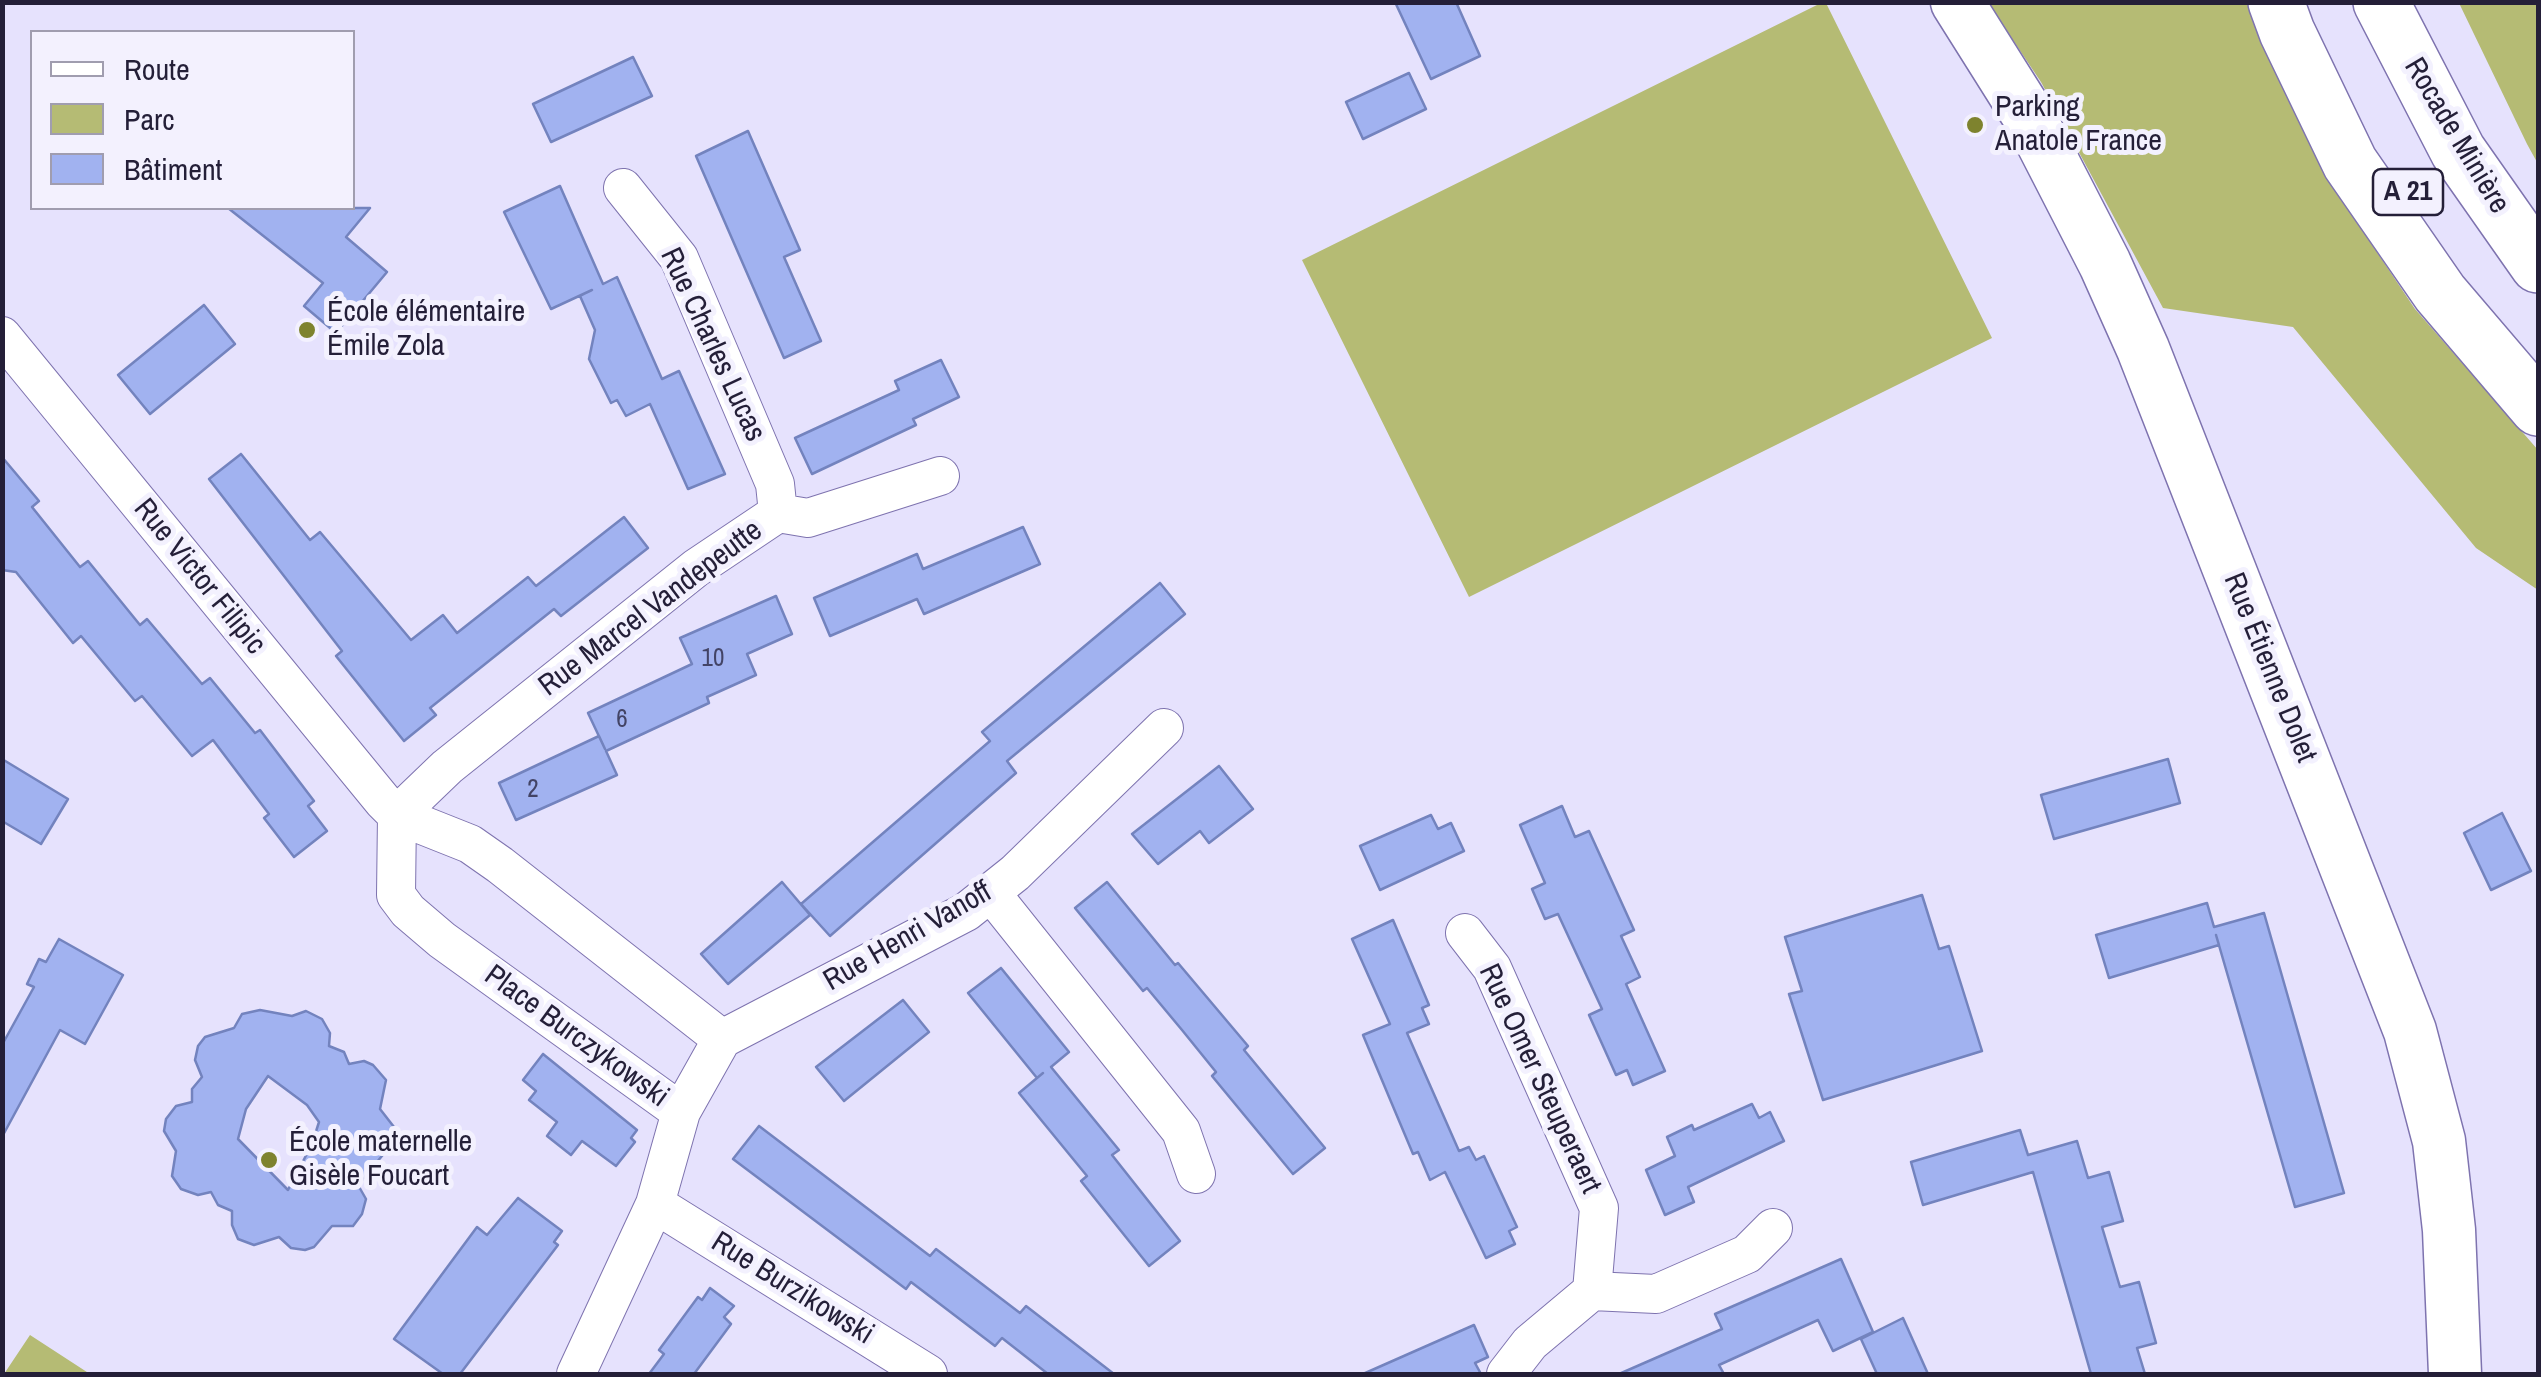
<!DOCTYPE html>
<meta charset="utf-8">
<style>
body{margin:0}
#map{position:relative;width:2541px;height:1377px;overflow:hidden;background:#e6e2fd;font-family:"Archivo Narrow",sans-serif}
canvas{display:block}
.frame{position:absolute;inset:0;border:5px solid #241f38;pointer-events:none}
.legend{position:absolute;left:30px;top:30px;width:325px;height:180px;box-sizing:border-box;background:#f3f1fe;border:2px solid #a09daf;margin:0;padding:12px 18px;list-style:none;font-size:30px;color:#241f38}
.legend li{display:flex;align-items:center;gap:20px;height:50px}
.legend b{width:50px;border:2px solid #a09daf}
</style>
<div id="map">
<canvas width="2541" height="1377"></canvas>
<div class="frame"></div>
<ul class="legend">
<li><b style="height:12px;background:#fff"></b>Route</li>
<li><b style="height:28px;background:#b5bb74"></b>Parc</li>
<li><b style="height:28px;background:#a1b2f0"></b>Bâtiment</li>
</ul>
</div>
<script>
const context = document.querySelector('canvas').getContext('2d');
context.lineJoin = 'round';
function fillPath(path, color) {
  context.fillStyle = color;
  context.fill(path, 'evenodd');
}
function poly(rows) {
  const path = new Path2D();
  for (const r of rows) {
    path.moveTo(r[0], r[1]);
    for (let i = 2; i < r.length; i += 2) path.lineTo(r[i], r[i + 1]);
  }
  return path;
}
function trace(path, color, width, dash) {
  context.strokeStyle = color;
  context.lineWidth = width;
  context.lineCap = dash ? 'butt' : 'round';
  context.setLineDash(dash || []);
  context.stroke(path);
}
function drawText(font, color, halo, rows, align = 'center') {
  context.font = font + ' "Archivo Narrow",sans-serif';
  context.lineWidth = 10;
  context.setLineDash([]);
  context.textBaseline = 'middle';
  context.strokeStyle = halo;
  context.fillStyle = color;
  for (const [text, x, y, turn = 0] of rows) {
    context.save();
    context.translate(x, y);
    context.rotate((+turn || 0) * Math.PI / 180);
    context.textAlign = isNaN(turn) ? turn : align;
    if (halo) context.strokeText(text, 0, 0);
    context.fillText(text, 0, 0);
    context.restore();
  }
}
fillPath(poly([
 [1821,3,1826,3,1992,338,1469,597,1302,260],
 [1988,3,2255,3,2332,185,2415,309,2538,450,2538,590,2476,548,2293,327,2163,308,2041,82],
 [2459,3,2538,3,2538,164,2527,144],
 [30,1335,90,1374,4,1374]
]), '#b5bb74');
const building = poly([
 [1395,2,1456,2,1480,56,1431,79,1395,2],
 [633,57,652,96,551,142,533,104,633,57],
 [1409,73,1426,109,1363,139,1346,102,1409,73],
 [748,131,800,250,784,257,821,341,784,358,696,156,748,131],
 [560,186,603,284,617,277,662,379,679,371,725,474,688,489,650,404,626,416,617,400,611,403,589,359,595,330,580,296,592,290,551,309,504,212,560,186],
 [228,208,370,208,346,237,387,272,336,333,304,306,323,283,228,208],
 [204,305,235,344,150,414,118,375,204,305],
 [941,360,959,397,913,419,916,425,812,474,795,438,899,390,895,381,941,360],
 [241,454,310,540,320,532,411,640,443,615,457,633,528,577,536,586,624,517,648,548,561,616,554,609,430,708,436,715,404,741,336,656,342,651,209,479,241,454],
 [2,457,39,501,32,507,80,567,88,561,140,625,147,619,202,684,210,678,255,733,260,730,314,801,308,806,327,831,294,857,264,818,269,814,213,740,192,756,142,696,135,701,81,636,73,643,16,572,2,570,2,457],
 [1023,527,1040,564,924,614,917,599,830,636,814,598,917,554,923,569,1023,527],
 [1160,583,1185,614,1007,761,1016,773,830,936,801,904,990,741,982,732,1160,583],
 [776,596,792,634,747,654,756,675,707,697,709,703,606,751,617,775,516,820,499,783,599,736,605,749,588,713,692,664,680,638,776,596],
 [2,759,68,799,41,844,2,821,2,759],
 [2168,759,2180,803,2054,839,2041,795,2168,759],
 [1219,766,1253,809,1209,843,1200,831,1158,864,1132,834,1219,766],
 [1562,806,1575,837,1589,831,1634,930,1621,936,1640,977,1626,984,1665,1071,1633,1085,1627,1070,1616,1075,1603,1046,1589,1015,1602,1009,1558,914,1545,919,1532,889,1545,883,1520,825,1562,806],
 [2502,813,2531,871,2491,890,2464,833,2502,813],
 [1431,815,1438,829,1451,823,1464,851,1380,890,1360,846,1431,815],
 [782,882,810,915,728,984,701,954,782,882],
 [1107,882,1175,965,1178,963,1248,1046,1244,1050,1325,1148,1293,1174,1212,1076,1216,1072,1182,1030,1147,988,1143,991,1075,908,1107,882],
 [1922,895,1939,949,1949,946,1982,1051,1823,1100,1789,994,1802,991,1785,937,1922,895],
 [2207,903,2214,927,2264,913,2344,1193,2295,1207,2216,935,2219,945,2109,978,2096,935,2207,903],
 [1393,920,1429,1005,1422,1008,1429,1024,1407,1033,1459,1151,1469,1147,1476,1160,1484,1156,1517,1227,1509,1231,1515,1244,1486,1258,1445,1172,1430,1180,1418,1152,1413,1154,1363,1035,1390,1024,1352,939,1393,920],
 [59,939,123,975,85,1044,60,1030,2,1137,2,1045,34,987,27,984,39,959,46,962,59,939],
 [1001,968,1069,1052,1051,1067,1119,1150,1112,1155,1180,1241,1149,1266,1081,1181,1087,1176,1019,1093,1043,1073,1037,1078,968,993,1001,968],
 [903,1000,929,1032,844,1101,816,1067,903,1000],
 [260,1010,292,1016,306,1011,322,1019,330,1033,329,1046,344,1052,349,1064,364,1061,373,1065,386,1080,380,1109,394,1127,395,1134,391,1145,358,1185,366,1199,362,1214,353,1226,332,1226,314,1247,305,1250,291,1248,279,1237,254,1245,238,1239,232,1225,232,1211,218,1205,211,1192,198,1195,181,1189,172,1176,176,1151,164,1131,166,1119,176,1106,192,1102,192,1089,202,1077,195,1060,198,1046,205,1037,234,1028,242,1014,260,1010],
 [268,1076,307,1105,319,1122,312,1144,288,1190,238,1139,246,1109,268,1076],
 [543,1054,637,1130,631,1138,635,1142,616,1166,582,1141,571,1155,547,1136,557,1122,529,1100,536,1091,523,1080,543,1054],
 [1752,1104,1759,1118,1770,1112,1784,1141,1688,1187,1694,1202,1665,1215,1646,1170,1675,1156,1667,1137,1692,1125,1694,1130,1752,1104],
 [759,1126,930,1256,936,1249,1020,1313,1026,1306,1114,1374,1048,1374,1002,1338,995,1346,911,1282,906,1289,733,1159,759,1126],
 [2020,1130,2028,1155,2077,1141,2088,1178,2109,1172,2123,1221,2102,1227,2120,1287,2139,1282,2156,1343,2137,1348,2145,1374,2091,1374,2033,1172,1923,1205,1911,1162,2020,1130],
 [518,1198,562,1231,554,1242,558,1245,460,1374,443,1374,394,1339,477,1227,487,1235,518,1198],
 [1841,1259,1873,1332,1833,1351,1818,1320,1719,1365,1724,1374,1619,1374,1722,1329,1715,1314,1841,1259],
 [710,1288,734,1306,724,1317,731,1324,694,1374,649,1374,664,1354,659,1350,698,1297,702,1300,710,1288],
 [1903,1318,1928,1374,1877,1374,1861,1339,1903,1318],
 [1474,1325,1488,1357,1475,1363,1481,1374,1363,1374,1474,1325]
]);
fillPath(building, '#a1b2f0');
trace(building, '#7383be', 2.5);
const street = poly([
 [623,188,679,258,775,484,778,513],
 [2,336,383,801,397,815,470,844,500,865,722,1039,681,1112,442,940,408,911,396,895,397,815],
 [397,815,447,767,696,568,778,513,808,518,940,476],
 [991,893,1181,1131,1196,1174],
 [1465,933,1492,968,1599,1208,1592,1291],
 [722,1039,966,912,1015,873,1164,728],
 [655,1204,928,1374],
 [576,1374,655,1204,681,1112],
 [1506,1374,1530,1343,1592,1291,1656,1294,1747,1254,1773,1228]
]);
const secondary = poly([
 [1957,2,2030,118,2105,264,2143,349,2410,1031,2439,1141,2449,1230,2455,1374]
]);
const highway = poly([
 [2276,2,2287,32,2350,163,2440,293,2538,408],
 [2381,2,2458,151,2538,265]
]);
trace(street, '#7e73af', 40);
trace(secondary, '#7e73af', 55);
trace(highway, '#7e73af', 58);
trace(street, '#fff', 38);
trace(secondary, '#fff', 52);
trace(highway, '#fff', 55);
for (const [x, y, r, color] of [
 [1975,125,10,"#7e832e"],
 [307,330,10,"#7e832e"],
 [269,1160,10,"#7e832e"]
]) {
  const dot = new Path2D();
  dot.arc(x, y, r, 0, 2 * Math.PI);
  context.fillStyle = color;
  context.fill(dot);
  trace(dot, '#f3f1fe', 4);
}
drawText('25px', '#434466', null, [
 ["10",713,659],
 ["6",622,720],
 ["2",533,790]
]);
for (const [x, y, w] of [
 [2408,192,70]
]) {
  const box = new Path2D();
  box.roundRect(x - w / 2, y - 23, w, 46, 8);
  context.fillStyle = '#f3f1fe';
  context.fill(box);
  trace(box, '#241f38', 2.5);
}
drawText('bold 28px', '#241f38', null, [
 ["A 21",2408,192]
]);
drawText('30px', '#241f38', '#f3f1fe', [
 ["Parking",1995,108],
 ["Anatole France",1995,142],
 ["École élémentaire",327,313],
 ["Émile Zola",327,347],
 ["École maternelle",289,1143],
 ["Gisèle Foucart",289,1177]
], 'left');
drawText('30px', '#241f38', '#f3f1fe', [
 ["Rocade Minière",2456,136,59],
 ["Rue Charles Lucas",712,345,65],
 ["Rue Victor Filipic",199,577,51],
 ["Rue Marcel Vandepeutte",651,609,-37],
 ["Rue Étienne Dolet",2269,668,68],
 ["Rue Henri Vanoff",908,937,-30],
 ["Place Burczykowski",576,1037,36],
 ["Rue Omer Steuperaert",1539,1079,65],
 ["Rue Burzikowski",792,1289,32]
]);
</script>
